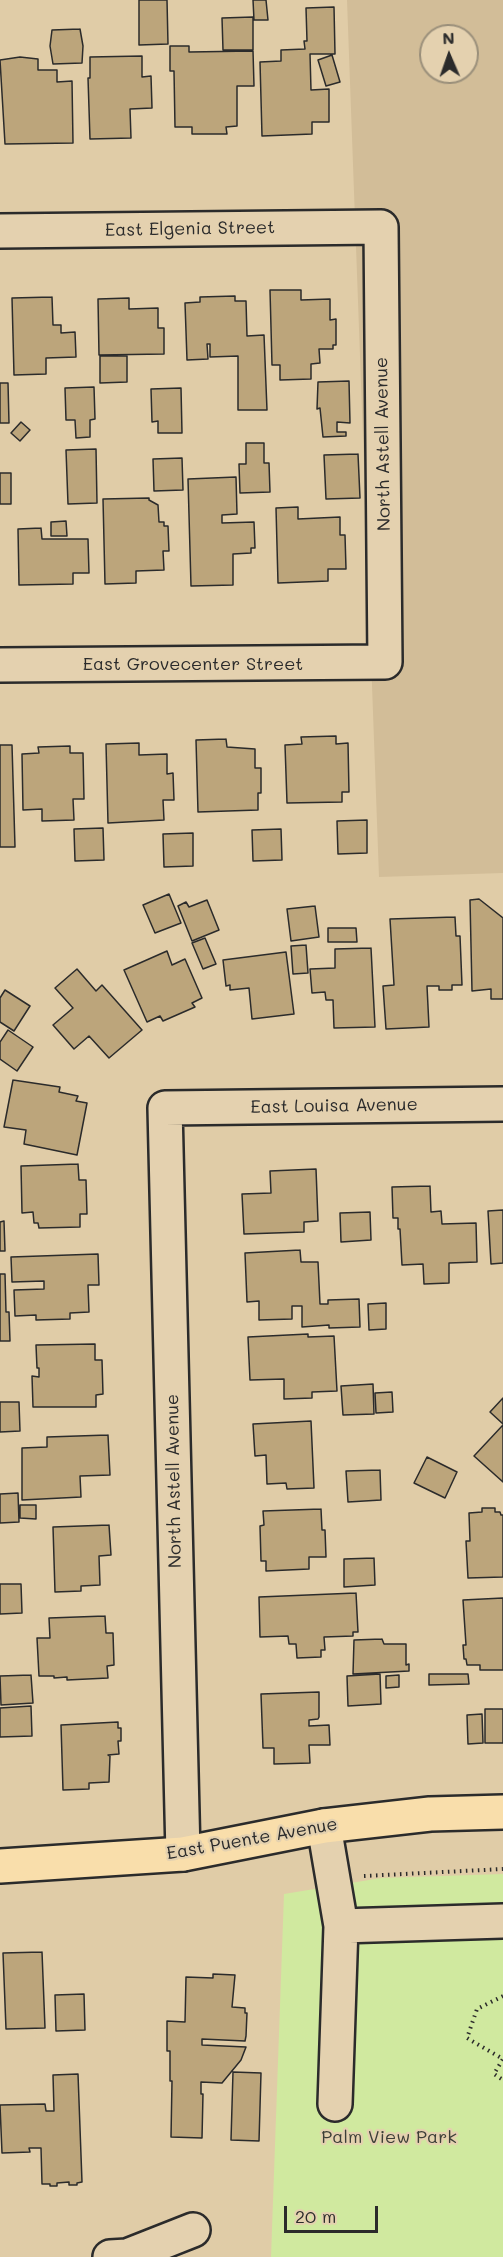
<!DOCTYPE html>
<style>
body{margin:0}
#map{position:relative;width:503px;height:2257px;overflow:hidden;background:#e0cca7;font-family:Mali,sans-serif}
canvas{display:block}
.north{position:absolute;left:419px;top:24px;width:60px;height:60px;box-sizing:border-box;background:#e4d1af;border:2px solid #9a8f7a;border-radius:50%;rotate:358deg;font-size:16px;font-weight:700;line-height:24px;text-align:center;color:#2b2b2b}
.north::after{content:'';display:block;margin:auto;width:21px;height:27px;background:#2b2b2b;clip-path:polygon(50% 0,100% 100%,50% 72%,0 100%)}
.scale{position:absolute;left:284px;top:2206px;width:94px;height:27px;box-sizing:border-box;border:3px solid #2b2b2b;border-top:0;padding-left:8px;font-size:18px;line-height:21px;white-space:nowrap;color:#2b2b2b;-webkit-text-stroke:4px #e4d1af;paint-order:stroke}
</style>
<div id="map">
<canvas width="503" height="2257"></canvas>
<div class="north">N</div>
<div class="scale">20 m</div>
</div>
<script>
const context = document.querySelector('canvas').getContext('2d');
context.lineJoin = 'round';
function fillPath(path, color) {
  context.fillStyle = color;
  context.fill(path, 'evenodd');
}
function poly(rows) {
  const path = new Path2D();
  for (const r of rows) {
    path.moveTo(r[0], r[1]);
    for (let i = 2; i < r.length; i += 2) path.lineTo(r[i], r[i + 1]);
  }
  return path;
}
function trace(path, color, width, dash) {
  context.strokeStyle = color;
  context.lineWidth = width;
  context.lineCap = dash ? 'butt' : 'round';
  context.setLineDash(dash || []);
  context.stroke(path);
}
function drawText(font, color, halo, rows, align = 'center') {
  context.font = font + ' Mali,sans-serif';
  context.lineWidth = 4.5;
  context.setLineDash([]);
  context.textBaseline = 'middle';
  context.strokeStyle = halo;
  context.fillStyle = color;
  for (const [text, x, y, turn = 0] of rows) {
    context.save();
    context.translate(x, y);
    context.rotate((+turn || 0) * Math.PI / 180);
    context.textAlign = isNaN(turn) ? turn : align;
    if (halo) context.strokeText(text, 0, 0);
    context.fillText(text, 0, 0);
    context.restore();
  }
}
fillPath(poly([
 [347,0,503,0,503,873,379,877],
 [431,36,467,36,467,72,431,72]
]), '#d2bd98');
fillPath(poly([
 [503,1874,503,2257,271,2257,284,1894,381,1878]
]), '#d0e99f');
const building = poly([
 [139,0,167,0,168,44,139,45,139,0],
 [253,0,266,0,268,20,254,20,253,0],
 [334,7,335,54,310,54,311,90,329,89,329,122,312,122,312,134,262,136,260,62,281,61,281,50,305,49,304,41,307,41,306,8,334,7],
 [253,17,253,50,223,50,222,18,253,17],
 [80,29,83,46,82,63,53,64,50,46,52,30,80,29],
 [170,46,189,46,189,52,253,51,254,86,237,86,237,126,226,127,227,134,192,134,192,127,175,127,174,71,170,71,170,46],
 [332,55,340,82,326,86,318,60,332,55],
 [142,56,142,77,151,76,152,108,130,109,131,138,90,139,88,78,90,78,90,57,142,56],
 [20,57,38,59,38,70,57,70,57,82,72,81,73,143,5,144,0,60,20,57],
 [270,290,301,290,301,300,330,299,330,320,336,319,336,345,333,345,333,349,319,349,320,363,311,364,311,379,280,380,280,365,272,365,270,290],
 [235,296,235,301,246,301,247,336,264,335,267,410,238,410,238,356,210,357,210,344,207,344,208,359,187,360,185,303,200,302,200,297,235,296],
 [52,297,53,325,61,325,61,333,75,332,76,357,46,358,46,374,14,375,12,298,52,297],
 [129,298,129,309,158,308,158,328,164,328,164,354,99,355,98,299,129,298],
 [100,356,127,356,127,382,100,383,100,356],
 [349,381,350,423,337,422,337,432,346,432,346,436,323,437,320,408,317,409,318,382,349,381],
 [0,383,8,383,9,423,0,423,0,383],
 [94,387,95,419,90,420,90,437,76,438,75,420,66,420,65,388,94,387],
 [181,388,182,433,158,433,158,421,152,422,151,389,181,388],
 [21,422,30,430,20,441,11,433,21,422],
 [246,443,264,443,264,463,269,463,270,492,240,493,239,464,246,464,246,443],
 [96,449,97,503,68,504,66,450,96,449],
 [358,454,360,498,326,499,324,455,358,454],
 [182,458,183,490,154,491,153,459,182,458],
 [0,473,11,473,11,504,0,504,0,473],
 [236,477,237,514,222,515,222,523,254,522,255,548,251,548,251,553,233,554,233,585,191,586,188,479,236,477],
 [149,498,149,500,158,505,159,522,164,522,164,526,168,526,169,551,163,551,164,570,136,571,136,583,105,584,103,499,149,498],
 [298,507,298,519,340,517,340,535,345,535,346,569,328,569,328,581,278,583,276,508,298,507],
 [66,521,67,536,51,536,51,522,66,521],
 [41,528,42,539,88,539,89,573,73,573,73,584,19,585,18,529,41,528],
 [336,736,336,744,348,743,349,792,342,792,342,802,287,803,285,745,302,744,301,737,336,736],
 [226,739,227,747,255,749,255,768,261,768,261,793,258,793,258,810,198,812,196,740,226,739],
 [139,743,139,755,167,754,167,774,173,773,174,800,163,800,164,820,108,823,106,744,139,743],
 [0,745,12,745,15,847,0,847,0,745],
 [70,746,70,753,83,753,84,799,73,799,74,820,42,821,42,809,23,810,22,754,39,753,38,747,70,746],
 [367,820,367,853,338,854,337,821,367,820],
 [103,828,104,860,75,861,74,829,103,828],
 [281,829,282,860,253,861,252,830,281,829],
 [193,833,193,866,164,867,163,834,193,833],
 [169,894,181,923,155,933,143,905,169,894],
 [479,899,503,918,503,999,491,999,491,989,472,991,470,900,479,899],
 [207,900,219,930,192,941,178,906,186,902,189,907,207,900],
 [315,906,319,937,291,941,287,909,315,906],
 [455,917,456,936,460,936,462,985,452,985,452,990,439,990,439,986,427,986,429,1027,386,1029,383,986,394,985,390,919,455,917],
 [328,928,356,928,357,942,328,942,328,928],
 [205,938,216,964,203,969,192,943,205,938],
 [306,945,308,973,293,974,291,946,306,945],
 [371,948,375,1027,334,1028,333,1000,326,1000,325,992,312,993,310,969,335,968,335,949,371,948],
 [167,951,172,965,185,959,202,998,192,1003,195,1007,163,1021,160,1016,147,1022,124,970,167,951],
 [286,952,294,1014,252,1019,249,988,230,990,230,985,226,986,223,960,286,952],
 [77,969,96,991,102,985,142,1030,109,1058,89,1036,74,1049,53,1025,73,1008,55,988,77,969],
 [5,990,30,1006,14,1031,0,1022,0,998,5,990],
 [8,1030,33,1047,17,1071,0,1059,0,1042,8,1030],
 [13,1080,60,1087,59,1092,78,1096,76,1101,87,1103,77,1155,24,1144,26,1130,4,1127,13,1080],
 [78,1164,79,1180,86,1180,87,1214,80,1214,80,1227,39,1228,38,1223,34,1223,33,1212,22,1213,21,1166,78,1164],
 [316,1169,318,1221,304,1222,304,1232,244,1234,242,1194,271,1193,270,1171,316,1169],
 [430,1186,431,1212,441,1211,442,1224,476,1223,477,1262,449,1263,449,1283,424,1284,423,1264,402,1265,400,1229,398,1229,398,1218,393,1218,392,1187,430,1186],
 [503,1210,503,1263,491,1264,488,1211,503,1210],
 [370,1212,371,1240,341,1242,340,1213,370,1212],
 [4,1221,5,1251,0,1251,0,1222,4,1221],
 [300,1250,301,1262,318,1262,320,1304,328,1304,328,1300,359,1299,360,1327,329,1328,329,1325,302,1327,302,1306,292,1306,292,1319,259,1320,259,1301,247,1302,245,1253,300,1250],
 [98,1254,99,1285,88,1285,89,1312,70,1313,70,1319,36,1320,36,1315,15,1316,14,1290,44,1289,44,1281,12,1282,11,1257,98,1254],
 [0,1274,5,1274,6,1312,9,1312,10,1341,0,1341,0,1274],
 [386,1303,386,1329,369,1330,368,1304,386,1303],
 [308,1334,308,1337,334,1336,337,1391,312,1392,312,1398,284,1399,284,1379,250,1380,248,1337,308,1334],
 [95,1344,95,1360,102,1360,103,1394,96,1395,96,1407,33,1407,32,1376,39,1377,39,1368,37,1368,36,1345,95,1344],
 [373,1384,374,1414,343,1415,341,1386,373,1384],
 [392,1392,393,1412,376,1413,375,1393,392,1392],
 [503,1398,503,1424,490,1412,503,1398],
 [0,1402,19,1402,20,1431,0,1432,0,1402],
 [311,1421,314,1488,287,1489,286,1483,267,1484,266,1455,255,1456,253,1424,311,1421],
 [503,1425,503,1482,474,1456,503,1425],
 [108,1435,110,1475,80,1476,81,1497,22,1500,22,1448,47,1447,47,1437,108,1435],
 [427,1457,457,1472,445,1498,414,1483,427,1457],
 [380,1470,381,1500,348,1502,346,1471,380,1470],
 [18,1493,19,1522,0,1523,0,1494,18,1493],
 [20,1505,36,1505,36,1519,20,1518,20,1505],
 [482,1508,495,1508,495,1512,500,1512,501,1515,503,1515,503,1577,468,1578,466,1541,470,1541,469,1513,482,1512,482,1508],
 [321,1509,322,1530,325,1530,326,1557,309,1557,309,1569,266,1571,266,1561,261,1561,260,1526,264,1525,263,1511,321,1509],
 [109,1525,111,1555,99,1556,100,1585,81,1586,81,1591,55,1592,53,1527,109,1525],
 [374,1558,375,1585,344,1587,344,1559,374,1558],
 [0,1584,21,1584,22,1613,0,1614,0,1584],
 [356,1593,358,1632,353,1632,353,1636,324,1637,325,1650,321,1650,321,1657,297,1658,296,1644,289,1644,288,1636,260,1637,259,1597,356,1593],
 [503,1598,503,1670,480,1670,480,1665,467,1665,466,1659,464,1659,463,1645,466,1645,463,1600,503,1598],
 [105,1616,106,1633,113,1633,114,1665,107,1666,108,1678,67,1680,67,1677,54,1678,54,1676,39,1676,37,1638,50,1638,49,1618,105,1616],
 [382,1639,384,1644,406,1644,406,1665,409,1664,409,1671,353,1674,354,1640,382,1639],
 [380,1674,381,1704,348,1706,347,1676,380,1674],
 [429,1674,468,1674,469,1684,429,1685,429,1674],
 [31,1675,33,1703,1,1705,0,1676,31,1675],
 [399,1675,399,1687,386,1688,386,1676,399,1675],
 [319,1692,319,1717,318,1719,309,1720,309,1726,329,1725,330,1745,309,1745,310,1763,274,1764,274,1748,263,1748,261,1694,319,1692],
 [31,1706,32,1736,0,1737,0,1708,31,1706],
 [485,1709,503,1709,503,1743,485,1743,485,1709],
 [482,1714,483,1743,468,1744,467,1715,482,1714],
 [118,1722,118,1728,121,1728,121,1741,118,1741,119,1754,108,1755,110,1756,109,1782,89,1783,89,1789,63,1790,61,1725,118,1722],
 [42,1952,45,2028,6,2029,3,1953,42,1952],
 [213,1974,235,1975,232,2007,245,2008,245,2013,247,2013,246,2036,245,2041,202,2039,202,2045,246,2047,241,2060,222,2083,201,2082,201,2094,203,2094,202,2138,171,2137,172,2081,170,2081,170,2051,167,2051,167,2021,185,2022,186,1977,213,1978,213,1974],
 [84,1994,85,2030,56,2031,55,1995,84,1994],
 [233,2072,261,2073,259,2141,231,2140,233,2072],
 [78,2074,82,2182,77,2183,77,2185,69,2185,69,2182,57,2183,57,2186,50,2186,50,2184,42,2184,41,2148,29,2148,30,2152,2,2153,0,2105,45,2104,46,2111,54,2111,53,2075,78,2074]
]);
fillPath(building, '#bca57b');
trace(building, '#2b2b2b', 1.5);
const minor = poly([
 [0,231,381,227,385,662,0,665],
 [324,1826,341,1926,335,2104],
 [183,1854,165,1108,503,1104],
 [341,1926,503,1921],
 [110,2257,127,2256,193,2230]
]);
const major = poly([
 [0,1866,183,1854,324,1826,430,1814,503,1812]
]);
trace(minor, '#2b2b2b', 38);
trace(major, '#2b2b2b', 38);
trace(poly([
 [364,1876,503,1869],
 [503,1996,477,2009,467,2038,503,2059,494,2074,503,2080]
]), '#2b2b2b', 4, [1.5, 4.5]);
trace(minor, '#e4d1af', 33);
trace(major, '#f9deab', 33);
drawText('18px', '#2b2b2b', '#e4d1af', [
 ["East Elgenia Street",190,229,-1],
 ["North Astell Avenue",383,444,-91],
 ["East Grovecenter Street",193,664],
 ["East Louisa Avenue",334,1106,-1],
 ["North Astell Avenue",174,1481,-91],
 ["East Puente Avenue",252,1839,-10]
]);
drawText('18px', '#3c3e37', '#e4d1af', [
 ["Palm View Park",389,2137]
]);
</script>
